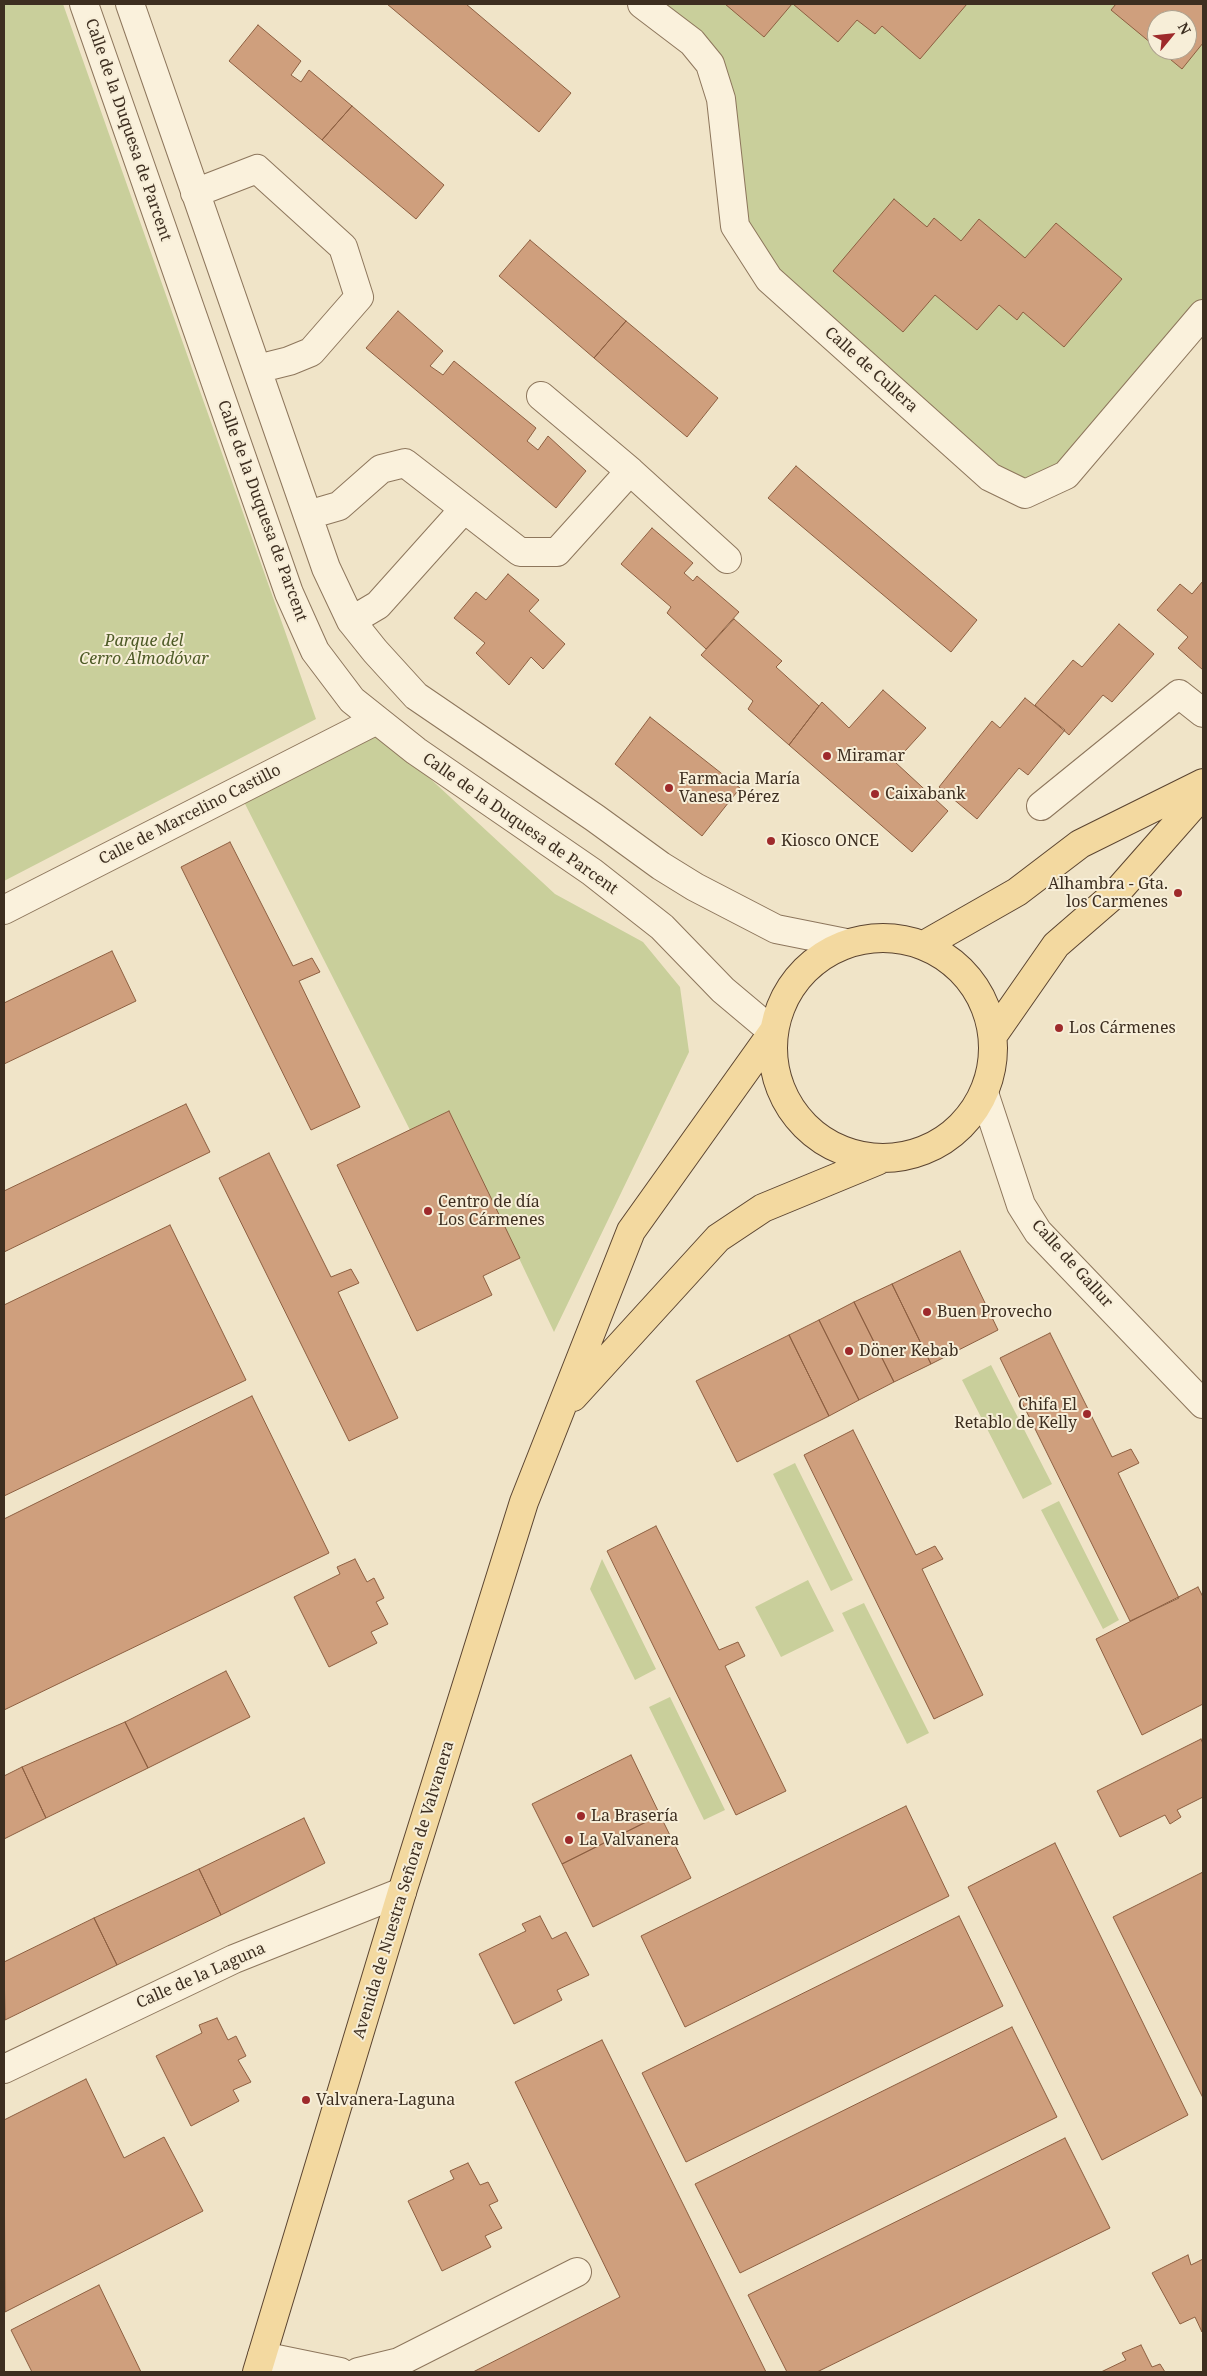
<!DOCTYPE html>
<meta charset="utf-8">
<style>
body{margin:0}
#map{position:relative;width:1207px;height:2376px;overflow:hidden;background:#f0e4c8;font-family:"Noto Serif",serif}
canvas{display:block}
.frame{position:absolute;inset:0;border:5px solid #3d2e20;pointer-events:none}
.north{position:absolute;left:1147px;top:10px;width:50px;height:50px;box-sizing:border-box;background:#f7eed8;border:1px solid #ada18e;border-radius:50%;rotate:62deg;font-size:14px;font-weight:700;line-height:20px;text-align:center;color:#3d2e20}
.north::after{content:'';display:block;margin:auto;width:18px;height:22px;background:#9e2a2b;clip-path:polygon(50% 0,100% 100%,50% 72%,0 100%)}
</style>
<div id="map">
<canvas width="1207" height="2376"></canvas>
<div class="frame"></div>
<div class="north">N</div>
</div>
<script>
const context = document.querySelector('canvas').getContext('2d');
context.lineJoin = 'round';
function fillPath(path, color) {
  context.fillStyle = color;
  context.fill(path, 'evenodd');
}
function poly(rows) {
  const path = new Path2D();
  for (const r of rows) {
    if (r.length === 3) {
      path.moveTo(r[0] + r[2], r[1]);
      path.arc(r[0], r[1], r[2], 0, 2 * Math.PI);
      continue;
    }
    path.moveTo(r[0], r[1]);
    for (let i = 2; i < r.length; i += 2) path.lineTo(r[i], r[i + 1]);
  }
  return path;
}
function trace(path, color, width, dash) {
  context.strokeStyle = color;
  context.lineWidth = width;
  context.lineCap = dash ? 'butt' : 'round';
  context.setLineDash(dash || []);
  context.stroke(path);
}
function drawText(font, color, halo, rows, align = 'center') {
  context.font = font + ' "Noto Serif",serif';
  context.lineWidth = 4;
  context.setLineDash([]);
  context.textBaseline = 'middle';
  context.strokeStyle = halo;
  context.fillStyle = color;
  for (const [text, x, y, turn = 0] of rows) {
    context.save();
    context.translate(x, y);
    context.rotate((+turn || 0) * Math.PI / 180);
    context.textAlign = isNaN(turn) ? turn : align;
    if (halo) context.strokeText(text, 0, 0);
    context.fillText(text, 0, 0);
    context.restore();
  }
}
fillPath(poly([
 [4,4,63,4,316,719,4,881],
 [642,4,1203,4,1203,314,1066,475,1025,494,769,279,735,226,710,64],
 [1157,20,1187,20,1187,50,1157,50],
 [370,723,555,894,643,942,680,987,689,1052,554,1332,449,1111,410,1130,238,790],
 [991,1365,1052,1484,1023,1499,962,1380],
 [795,1463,853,1580,831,1591,773,1474],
 [1059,1501,1119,1620,1103,1629,1041,1510],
 [602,1559,656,1669,635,1680,590,1589],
 [808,1580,834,1631,781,1657,755,1607],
 [864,1603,929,1733,907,1744,842,1613],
 [670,1697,725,1810,704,1820,649,1707]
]), '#c9cf9b');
const building = poly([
 [387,4,466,4,571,93,539,132,387,4],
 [725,4,792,4,764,37,725,4],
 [793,4,967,4,920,59,882,26,875,34,857,20,838,42,793,4],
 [1116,4,1203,4,1203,43,1182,69,1159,50,1187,50,1187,20,1157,20,1157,48,1111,10,1116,4],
 [258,25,301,61,291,75,301,82,309,70,352,106,322,140,229,61,258,25],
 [352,106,444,185,416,219,322,140,352,106],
 [894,199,927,227,934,218,961,241,979,219,1025,258,1056,223,1122,279,1064,347,1023,312,1017,320,999,305,977,330,935,295,903,332,833,271,894,199],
 [530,240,626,321,594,358,499,276,530,240],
 [398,311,443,351,430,366,443,375,454,361,536,428,527,441,538,450,548,436,586,471,556,508,366,348,398,311],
 [626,321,718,398,687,437,594,358,626,321],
 [796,466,977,620,951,652,768,498,796,466],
 [652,528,693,563,684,573,693,581,697,576,739,612,706,649,667,613,671,607,621,564,652,528],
 [508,574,539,600,529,611,565,644,543,669,531,657,509,685,476,653,485,643,454,618,476,592,486,600,508,574],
 [1203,581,1203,670,1178,648,1188,637,1157,610,1180,584,1192,594,1203,581],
 [734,619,782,661,776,667,819,706,789,745,748,709,753,701,701,655,734,619],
 [1119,624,1154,654,1112,702,1103,695,1069,735,1035,705,1073,660,1082,667,1119,624],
 [883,690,926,728,895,762,948,811,912,852,789,745,822,702,849,728,883,690],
 [1025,698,1065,730,1028,775,1019,768,977,819,939,787,992,721,1000,728,1025,698],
 [650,717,740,788,702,836,615,764,650,717],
 [230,842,293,966,312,958,320,972,299,981,360,1107,311,1130,181,867,230,842],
 [112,951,136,1001,4,1064,4,1003,112,951],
 [186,1104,210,1152,4,1252,4,1191,186,1104],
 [449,1111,520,1258,483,1276,492,1295,417,1331,337,1165,449,1111],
 [269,1153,331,1277,351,1269,359,1283,338,1292,398,1418,349,1441,219,1178,269,1153],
 [170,1225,246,1380,4,1496,4,1305,170,1225],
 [960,1251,998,1330,931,1364,892,1284,960,1251],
 [892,1284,931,1364,894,1382,854,1302,892,1284],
 [854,1302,894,1382,859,1400,819,1320,854,1302],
 [819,1320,859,1400,829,1416,789,1335,819,1320],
 [1050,1333,1112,1457,1131,1449,1139,1463,1118,1473,1179,1598,1130,1621,1000,1358,1050,1333],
 [789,1335,829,1416,737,1462,696,1381,789,1335],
 [252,1396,329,1553,4,1710,4,1519,252,1396],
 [853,1430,916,1555,935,1546,943,1559,922,1569,983,1695,934,1719,804,1455,853,1430],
 [656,1526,719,1650,738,1642,745,1656,725,1666,786,1791,736,1815,607,1551,656,1526],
 [355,1559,367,1582,374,1578,384,1598,376,1602,388,1624,371,1632,377,1643,329,1667,294,1597,340,1574,337,1567,355,1559],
 [1198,1587,1203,1597,1203,1704,1142,1735,1096,1639,1198,1587],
 [226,1671,250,1717,148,1768,125,1722,226,1671],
 [125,1722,148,1768,46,1818,22,1767,125,1722],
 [1201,1739,1203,1744,1203,1797,1177,1810,1181,1817,1170,1824,1165,1815,1120,1837,1097,1791,1201,1739],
 [631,1755,660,1815,562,1864,532,1804,631,1755],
 [22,1767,46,1818,4,1839,4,1776,22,1767],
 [906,1806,949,1896,685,2027,641,1936,906,1806],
 [660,1815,691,1878,593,1927,562,1864,660,1815],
 [304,1818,325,1863,221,1915,199,1869,304,1818],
 [1055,1843,1188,2115,1102,2160,968,1887,1055,1843],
 [199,1869,221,1915,117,1965,94,1918,199,1869],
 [1203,1872,1203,2098,1113,1917,1203,1872],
 [540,1916,552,1939,566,1932,589,1975,557,1990,562,2000,514,2024,479,1954,526,1931,522,1924,540,1916],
 [959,1916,1003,2006,686,2162,642,2073,959,1916],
 [94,1918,117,1965,5,2020,4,1962,94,1918],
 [217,2018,228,2040,236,2036,246,2056,238,2060,251,2082,233,2090,239,2101,191,2126,156,2056,202,2033,199,2025,217,2018],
 [1012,2027,1057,2117,740,2273,695,2184,1012,2027],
 [602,2040,766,2372,473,2372,620,2297,515,2082,602,2040],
 [86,2079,124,2158,164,2137,203,2211,5,2312,4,2120,86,2079],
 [1065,2138,1110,2228,817,2372,787,2372,748,2295,1065,2138],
 [468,2163,480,2185,488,2182,498,2201,489,2205,502,2228,485,2236,491,2247,442,2271,408,2201,454,2179,450,2171,468,2163],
 [1188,2255,1191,2265,1203,2259,1202,2332,1195,2317,1180,2324,1152,2273,1188,2255],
 [99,2285,141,2372,32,2372,11,2330,99,2285],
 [1141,2345,1152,2367,1160,2364,1165,2372,1101,2372,1126,2360,1122,2353,1141,2345]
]);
fillPath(building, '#cf9f7d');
trace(building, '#8d5f41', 1);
const minor = poly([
 [84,4,289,593,315,651,352,700,416,751,592,872,662,927,723,990,773,1032],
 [130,4,326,568,351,621,375,651,416,696,595,818,661,866,695,887,776,929,846,943],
 [642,4,692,42,710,64,721,99,735,226,769,279,990,477,1025,494,1066,475,1203,314],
 [195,193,257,169,343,247,359,297,311,352,289,361,257,369],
 [541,396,630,471,727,559],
 [308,515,339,506,381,469,405,463,520,552,557,552,630,471],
 [351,621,378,605,464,509],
 [1041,806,1179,694,1203,713],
 [4,910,377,720],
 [985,1096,1021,1205,1038,1232,1203,1404],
 [4,2069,234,1959,402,1892],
 [262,2356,340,2372],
 [358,2372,399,2362,577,2272]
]);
const major = poly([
 [883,1048,110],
 [924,945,1017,892,1080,844,1203,783],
 [994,1034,1056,945,1116,893,1203,794],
 [573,1397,718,1238,763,1208,877,1161],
 [257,2372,402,1892,524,1502,631,1231,773,1032]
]);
trace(minor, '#8d765c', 30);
trace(major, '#5b4430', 30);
trace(minor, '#faf1dc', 28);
trace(major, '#f3d9a0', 28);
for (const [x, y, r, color] of [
 [827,756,5,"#9e2a2b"],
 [669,788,5,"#9e2a2b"],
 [875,794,5,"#9e2a2b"],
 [771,841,5,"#9e2a2b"],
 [1178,893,5,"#9e2a2b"],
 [1059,1028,5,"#9e2a2b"],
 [428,1211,5,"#9e2a2b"],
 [927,1312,5,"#9e2a2b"],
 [849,1351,5,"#9e2a2b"],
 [1087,1414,5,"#9e2a2b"],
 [581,1816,5,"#9e2a2b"],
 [569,1840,5,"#9e2a2b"],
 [306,2100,5,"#9e2a2b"]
]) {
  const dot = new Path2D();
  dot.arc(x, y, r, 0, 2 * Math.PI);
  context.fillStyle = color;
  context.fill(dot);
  trace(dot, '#f7eed8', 2);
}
drawText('16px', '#3d2e20', '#f7eed8', [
 ["Calle de la Duquesa de Parcent",128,130,71],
 ["Calle de Cullera",871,370,42],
 ["Calle de la Duquesa de Parcent",262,511,70],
 ["Calle de Marcelino Castillo",190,815,-27],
 ["Calle de la Duquesa de Parcent",520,824,35],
 ["Calle de Gallur",1072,1264,48],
 ["Avenida de Nuestra Señora de Valvanera",404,1890,-73],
 ["Calle de la Laguna",201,1976,-24]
]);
drawText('italic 16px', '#4d5a26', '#f7eed8', [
 ["Parque del",144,641],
 ["Cerro Almodóvar",144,659]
]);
drawText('16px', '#3d2e20', '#f7eed8', [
 ["Miramar",837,756],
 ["Farmacia María",679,779],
 ["Vanesa Pérez",679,797],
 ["Caixabank",885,794],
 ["Kiosco ONCE",781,841],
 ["Alhambra - Gta.",1168,884,"right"],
 ["los Carmenes",1168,902,"right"],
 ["Los Cármenes",1069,1028],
 ["Centro de día",438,1202],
 ["Los Cármenes",438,1220],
 ["Buen Provecho",937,1312],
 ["Döner Kebab",859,1351],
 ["Chifa El",1077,1405,"right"],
 ["Retablo de Kelly",1077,1423,"right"],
 ["La Brasería",591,1816],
 ["La Valvanera",579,1840],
 ["Valvanera-Laguna",316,2100]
], 'left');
</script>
